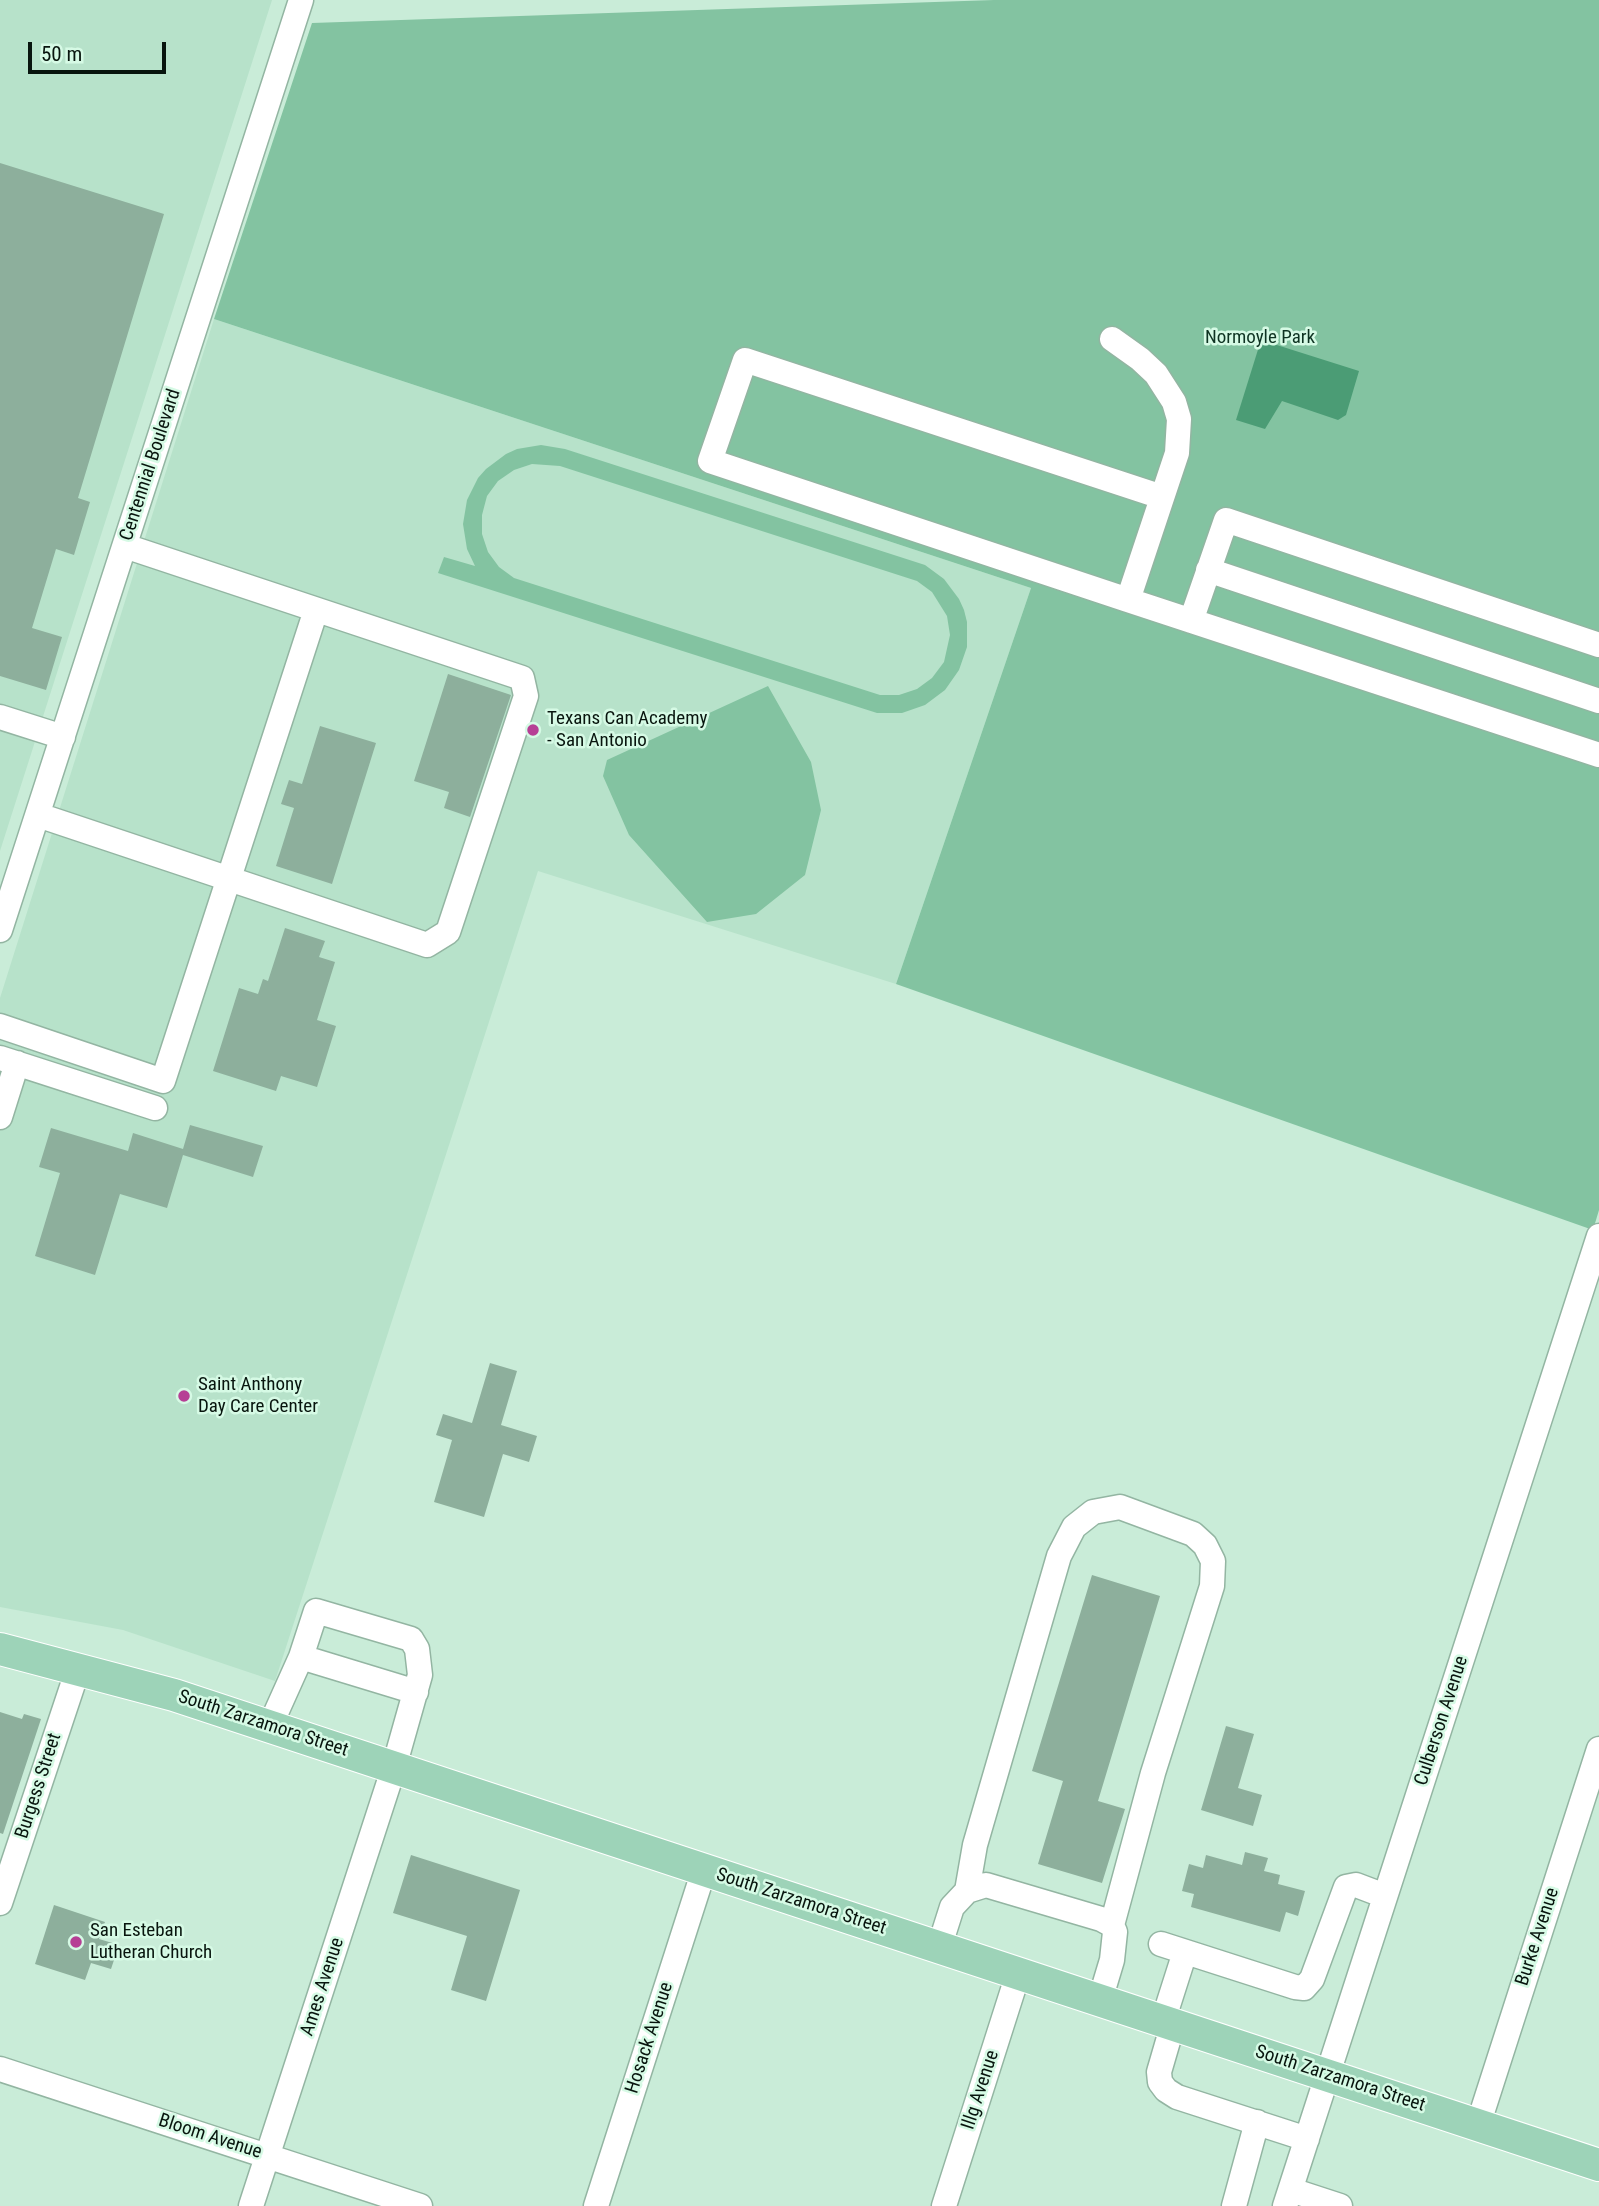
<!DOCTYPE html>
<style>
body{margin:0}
#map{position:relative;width:1599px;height:2206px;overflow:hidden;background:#c9ecd8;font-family:"Roboto Condensed",sans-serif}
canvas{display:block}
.scale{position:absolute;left:28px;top:42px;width:138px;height:32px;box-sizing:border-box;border:4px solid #08150e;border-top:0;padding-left:9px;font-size:21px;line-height:24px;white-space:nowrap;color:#08150e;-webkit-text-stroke:5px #d6fae5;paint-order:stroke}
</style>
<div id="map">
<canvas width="1599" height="2206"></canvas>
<div class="scale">50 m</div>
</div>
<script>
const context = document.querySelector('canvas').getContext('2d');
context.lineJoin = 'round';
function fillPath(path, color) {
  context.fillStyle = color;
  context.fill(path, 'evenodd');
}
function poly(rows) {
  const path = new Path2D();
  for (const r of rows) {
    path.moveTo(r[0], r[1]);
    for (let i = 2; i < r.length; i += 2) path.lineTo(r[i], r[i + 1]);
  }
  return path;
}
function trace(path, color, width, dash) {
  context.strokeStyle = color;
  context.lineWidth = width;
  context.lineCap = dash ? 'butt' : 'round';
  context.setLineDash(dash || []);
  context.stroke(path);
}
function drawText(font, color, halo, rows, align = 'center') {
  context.font = font + ' "Roboto Condensed",sans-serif';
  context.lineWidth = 5;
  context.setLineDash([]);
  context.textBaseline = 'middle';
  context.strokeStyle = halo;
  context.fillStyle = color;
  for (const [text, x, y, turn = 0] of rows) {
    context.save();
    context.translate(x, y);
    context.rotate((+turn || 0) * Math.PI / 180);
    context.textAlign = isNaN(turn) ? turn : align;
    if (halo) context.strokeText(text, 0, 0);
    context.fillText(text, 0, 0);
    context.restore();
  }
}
fillPath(poly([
 [0,0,272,0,0,851],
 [214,319,1031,588,896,984,538,871,275,1681,123,1630,0,1607,0,998]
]), '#b7e2ca');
fillPath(poly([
 [994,0,1599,0,1599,1210,1593,1230,896,984,1031,588,214,319,312,23],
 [541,445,565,449,925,565,944,579,959,599,964,610,967,622,967,647,959,670,945,690,925,705,902,713,877,713,438,573,444,557,475,566,467,549,463,524,467,500,478,478,486,469,506,454,517,449],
 [532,464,560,466,917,581,932,592,947,616,950,635,944,662,932,678,917,689,899,695,880,695,514,578,499,567,488,552,482,534,482,515,487,496,498,481,514,470],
 [768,686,811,762,821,810,805,875,756,914,707,922,629,835,603,776,607,760]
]), '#83c3a1');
fillPath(poly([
 [1261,340,1359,371,1346,415,1338,420,1282,401,1265,429,1236,420]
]), '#4b9c75');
fillPath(poly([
 [0,163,164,214,78,498,90,502,74,555,56,549,32,628,62,637,46,690,0,676],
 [448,674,511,695,470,817,444,808,449,792,414,781],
 [320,726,376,743,332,884,276,866,294,808,281,804,289,780,302,784],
 [285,928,325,941,319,957,335,962,317,1020,336,1026,317,1087,281,1076,276,1091,213,1071,239,988,258,994,263,979,268,981],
 [190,1125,263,1146,253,1177,183,1155,167,1208,120,1194,95,1275,35,1256,60,1173,39,1167,51,1128,128,1151,133,1133,183,1149],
 [490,1363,517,1371,501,1425,537,1436,529,1462,503,1454,484,1517,434,1502,452,1440,436,1435,443,1414,472,1423],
 [1092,1575,1160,1596,1098,1801,1125,1809,1102,1883,1038,1864,1063,1781,1032,1771],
 [0,1712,22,1719,24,1714,41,1719,3,1834,0,1833],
 [1226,1726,1254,1734,1238,1788,1262,1795,1253,1826,1201,1810],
 [1245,1852,1268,1858,1264,1871,1280,1875,1278,1884,1305,1891,1298,1916,1286,1912,1280,1932,1191,1907,1194,1894,1182,1891,1189,1864,1203,1868,1206,1855,1242,1865],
 [411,1855,520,1890,486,2001,451,1990,467,1936,393,1913],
 [54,1905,105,1922,99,1939,119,1945,111,1969,91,1963,85,1980,35,1964]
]), '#8daf9c');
const minor = poly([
 [1112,339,1140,359,1156,374,1174,402,1179,419,1177,453,1128,600,1599,755],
 [1208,570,1599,701],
 [1128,600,710,461,745,360,1162,497],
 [1191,621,1226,520,1599,645],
 [0,717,63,737],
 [38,815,427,945,448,932,526,696,522,678,125,546],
 [0,930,301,0],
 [0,1026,163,1081,316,610],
 [0,1058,155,1108],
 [0,1117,17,1063],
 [270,1726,301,1657,416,1692],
 [967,1891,975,1845,1059,1556,1074,1527,1093,1512,1120,1507,1193,1534,1205,1545,1213,1561,1212,1586,1153,1773,1112,1925],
 [0,1903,78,1669],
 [1161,1944,1295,1987,1304,1988,1312,1979,1346,1887,1356,1885,1385,1896],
 [939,1948,952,1907,967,1891,986,1885,1101,1919,1112,1925,1115,1932,1112,1960,1100,2000],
 [1163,2021,1185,1952],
 [1173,2024,1159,2072,1160,2082,1166,2090,1177,2097,1307,2139],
 [0,2069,420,2206],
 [1478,2125,1599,1749],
 [1291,2190,1340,2206],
 [251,2206,394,1767,420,1675,417,1649,411,1639,316,1611,301,1657],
 [596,2206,704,1870],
 [944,2206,1018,1974],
 [1234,2206,1257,2122],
 [1285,2206,1599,1236]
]);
const major = poly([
 [0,1649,174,1695,1599,2165]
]);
trace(minor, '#93b5a2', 27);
trace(major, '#fff', 34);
trace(minor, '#fff', 24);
trace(major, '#9dd3b8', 32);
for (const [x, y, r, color] of [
 [533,730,7,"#b63f95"],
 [184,1396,7,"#b63f95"],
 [76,1942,7,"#b63f95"]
]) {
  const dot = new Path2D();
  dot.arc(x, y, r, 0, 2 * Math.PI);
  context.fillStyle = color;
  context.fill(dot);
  trace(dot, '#d6fae5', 2.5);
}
drawText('19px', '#0e3322', '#d6fae5', [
 ["Normoyle Park",1260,338]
]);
drawText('19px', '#08150e', '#d6fae5', [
 ["Centennial Boulevard",151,465,-72],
 ["Culberson Avenue",1442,1721,-72],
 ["South Zarzamora Street",263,1724,18],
 ["Burgess Street",39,1786,-72],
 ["South Zarzamora Street",801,1902,18],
 ["Burke Avenue",1538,1937,-72],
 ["Ames Avenue",323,1987,-72],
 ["Hosack Avenue",650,2038,-72],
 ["South Zarzamora Street",1340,2079,18],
 ["Illg Avenue",981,2090,-72],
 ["Bloom Avenue",210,2137,18]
]);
drawText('19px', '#08150e', '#d6fae5', [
 ["Texans Can Academy",547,719],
 ["- San Antonio",547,741],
 ["Saint Anthony",198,1385],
 ["Day Care Center",198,1407],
 ["San Esteban",90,1931],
 ["Lutheran Church",90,1953]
], 'left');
</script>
